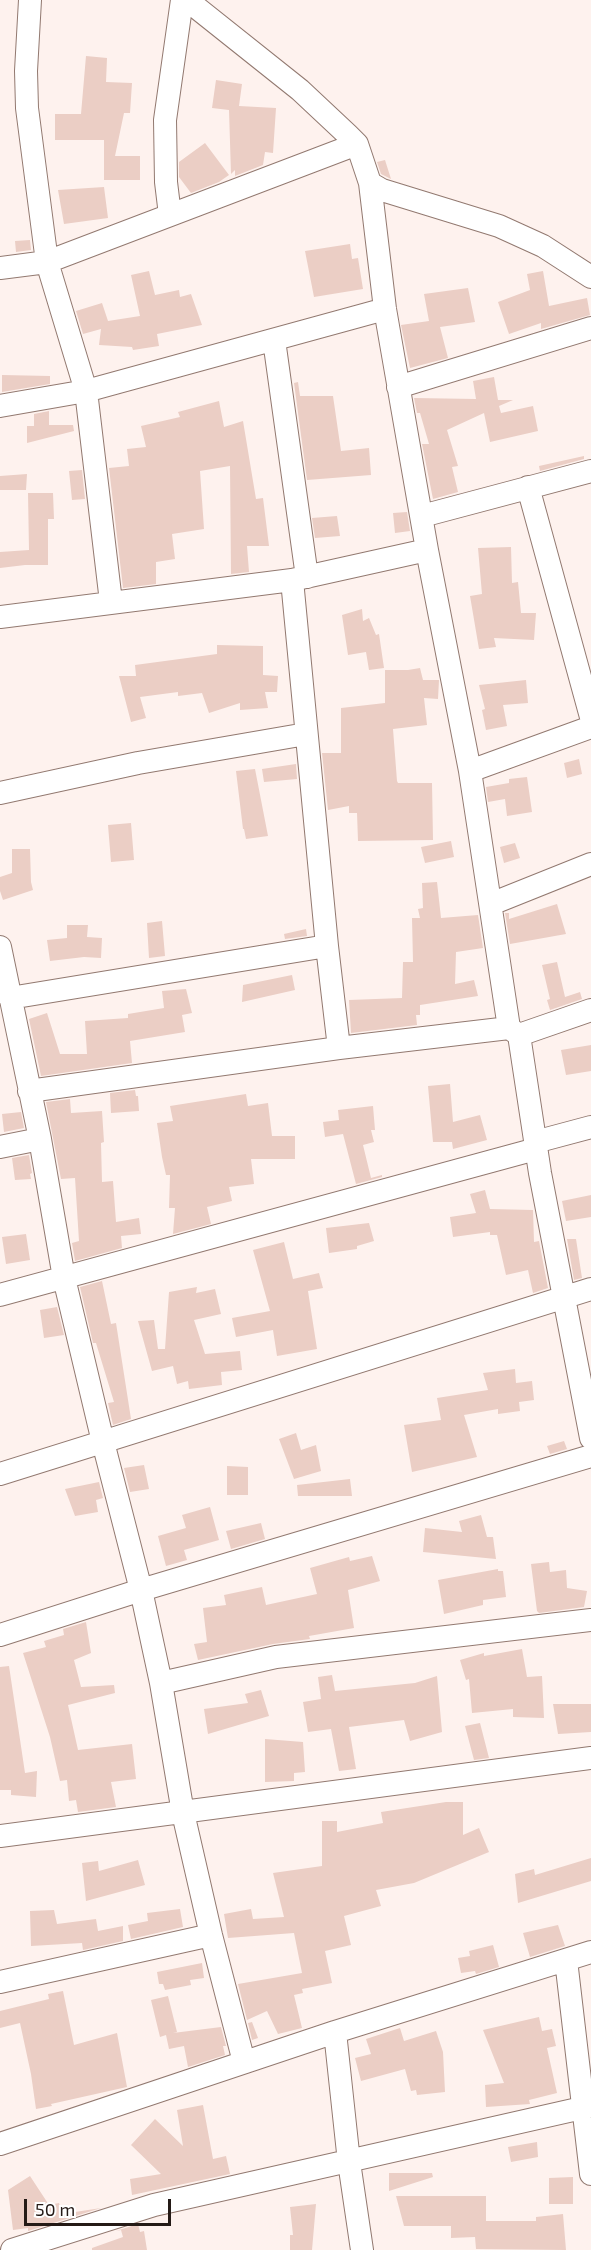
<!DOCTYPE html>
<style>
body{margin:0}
#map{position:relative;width:591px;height:2250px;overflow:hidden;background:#fef2ee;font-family:"Exo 2",sans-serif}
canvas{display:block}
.scale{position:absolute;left:24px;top:2199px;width:147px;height:27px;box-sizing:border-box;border:3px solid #241a16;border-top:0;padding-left:8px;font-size:18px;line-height:21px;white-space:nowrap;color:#241a16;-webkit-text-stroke:4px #fff;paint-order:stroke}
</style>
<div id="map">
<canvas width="591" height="2250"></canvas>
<div class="scale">50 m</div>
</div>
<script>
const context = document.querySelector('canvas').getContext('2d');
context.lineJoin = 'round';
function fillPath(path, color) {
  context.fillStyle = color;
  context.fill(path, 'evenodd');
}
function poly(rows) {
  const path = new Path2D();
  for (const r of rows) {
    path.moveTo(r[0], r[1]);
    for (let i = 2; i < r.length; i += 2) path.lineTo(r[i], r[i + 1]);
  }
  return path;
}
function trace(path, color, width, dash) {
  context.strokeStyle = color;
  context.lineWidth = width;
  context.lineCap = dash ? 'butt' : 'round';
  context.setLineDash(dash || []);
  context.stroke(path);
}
fillPath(poly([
 [86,56,107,58,106,82,132,83,130,113,124,113,115,156,140,156,140,180,104,180,104,140,55,140,55,114,81,114],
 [216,80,242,84,239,106,276,108,273,153,265,152,263,165,235,176,235,170,231,174,229,110,212,108],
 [205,143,229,175,219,182,191,193,179,177,179,162],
 [385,160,391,179,381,174,377,162],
 [104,187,108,218,64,224,58,190],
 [30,240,31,250,16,252,15,241],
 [350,244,352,259,358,258,363,289,314,297,305,251],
 [149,271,155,295,179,290,180,297,191,294,202,325,157,334,159,346,133,350,132,347,99,345,101,329,83,334,76,311,102,303,108,321,140,316,131,275],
 [543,271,549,306,587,298,590,315,541,329,541,323,509,334,498,302,530,290,527,274],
 [468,288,475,322,440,327,448,358,410,368,401,325,429,321,424,294],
 [2,375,50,376,50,384,2,392],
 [494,377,498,400,513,400,499,406,501,413,533,406,538,431,490,442,484,413,447,430,458,466,452,467,458,492,433,499,422,444,429,444,420,413,417,413,414,398,476,399,473,381],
 [298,382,300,396,333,396,341,451,369,448,371,475,307,480,294,383],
 [219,401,224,427,243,421,256,499,263,498,269,546,247,546,249,572,231,574,230,466,200,471,204,529,172,534,175,559,156,562,156,584,123,588,109,468,129,466,127,449,146,447,141,426,180,417,178,412],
 [49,411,49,425,73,425,74,431,27,443,27,426,34,426,34,414],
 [584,456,584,459,540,471,539,466],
 [82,470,85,499,72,500,69,471],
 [27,474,26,490,0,490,0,476],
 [28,493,53,493,54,519,48,519,48,565,25,565,0,568,0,552,29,550],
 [407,512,410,531,395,533,393,513],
 [337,516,340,536,315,538,312,518],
 [511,547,512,583,518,582,521,613,536,613,534,640,494,638,496,647,479,649,470,596,482,594,478,548],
 [362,609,363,621,369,618,376,635,379,634,384,668,369,670,366,652,348,655,342,615],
 [217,645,263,646,263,675,278,676,277,692,265,692,268,708,240,710,240,703,209,713,202,693,178,696,178,692,140,697,146,718,131,722,119,676,136,676,135,665,217,654],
 [420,668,423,680,439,680,438,699,424,698,427,725,393,729,397,781,398,783,432,783,433,840,358,841,357,813,349,813,349,806,328,810,322,753,341,753,341,708,385,703,385,670,408,670],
 [526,680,528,703,503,705,507,726,486,730,482,710,485,709,479,685],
 [579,759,582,774,567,778,564,763],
 [296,764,297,779,264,782,262,769],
 [255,769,268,836,246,839,244,829,243,829,236,771],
 [527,777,532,812,507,816,505,799,488,802,486,787,509,783,509,779],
 [131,823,134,860,111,862,108,825],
 [451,841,454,857,425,863,421,847],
 [515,843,520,858,504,863,500,847],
 [12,849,30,849,31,882,33,890,3,900,0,891,0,877,12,873],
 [437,882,441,918,478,915,483,948,456,952,455,984,474,980,478,996,420,1005,420,1015,416,1015,417,1025,351,1033,349,1000,402,998,403,962,413,962,412,918,420,918,418,909,423,908,422,883],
 [557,904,566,934,510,944,505,913,509,913,509,919],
 [162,921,165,956,149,958,147,923],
 [67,925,88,925,87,937,102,938,101,958,84,957,50,961,47,940,67,938],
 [306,929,307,936,285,939,284,934],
 [557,962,565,997,580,992,582,999,550,1010,547,1000,550,999,542,965],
 [292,975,295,990,242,1002,243,985],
 [186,989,192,1013,182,1015,185,1032,130,1041,132,1063,41,1076,29,1019,47,1013,60,1054,87,1054,85,1021,128,1018,128,1014,164,1008,162,991],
 [591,1045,591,1071,566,1075,561,1050],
 [450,1084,453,1122,480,1115,487,1140,453,1149,452,1142,433,1142,428,1086],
 [135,1090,136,1096,138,1096,139,1111,111,1113,110,1093],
 [246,1094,248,1106,268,1103,272,1136,295,1136,295,1159,251,1159,254,1184,229,1187,232,1201,207,1207,211,1224,173,1234,175,1208,169,1208,170,1175,166,1175,162,1157,157,1123,173,1121,170,1106],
 [70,1099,71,1113,102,1111,104,1142,101,1143,102,1182,113,1181,116,1222,139,1218,141,1234,121,1236,122,1248,75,1261,72,1243,79,1241,75,1178,61,1179,46,1102],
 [373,1106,375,1130,371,1130,374,1142,363,1145,371,1178,382,1175,382,1177,356,1184,343,1134,325,1137,323,1122,339,1120,338,1110],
 [21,1112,24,1128,4,1132,2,1114],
 [29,1155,32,1173,30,1174,31,1179,15,1180,12,1158],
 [485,1190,490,1209,533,1210,534,1242,539,1241,548,1288,533,1293,528,1270,506,1275,497,1235,490,1235,490,1232,453,1237,450,1217,476,1213,470,1194],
 [591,1195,591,1217,566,1221,562,1201],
 [369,1223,374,1241,357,1246,357,1249,329,1253,326,1228],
 [26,1234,30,1260,6,1264,2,1237],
 [567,1239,576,1239,582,1278,574,1280],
 [284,1242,293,1279,319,1273,323,1288,308,1291,317,1349,277,1356,273,1330,236,1337,232,1318,270,1311,253,1250],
 [102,1281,111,1324,116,1323,131,1419,113,1425,108,1403,114,1402,96,1343,93,1343,80,1287],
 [197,1287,196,1293,215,1289,221,1314,194,1320,205,1354,240,1351,242,1370,221,1372,222,1385,189,1389,188,1381,177,1384,173,1366,152,1371,138,1321,154,1320,158,1349,165,1349,169,1292],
 [57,1307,64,1335,44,1338,40,1310],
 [515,1369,516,1383,532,1381,534,1400,519,1402,520,1411,498,1414,498,1409,464,1415,477,1457,412,1472,404,1425,441,1420,437,1398,488,1390,483,1373],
 [296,1433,301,1450,316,1445,321,1471,294,1479,279,1439],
 [564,1441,567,1449,550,1454,547,1446],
 [144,1465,149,1489,130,1492,124,1468],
 [227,1466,248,1467,248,1495,227,1495],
 [350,1479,352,1496,298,1496,297,1485],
 [99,1482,103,1498,96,1500,98,1512,75,1516,65,1489],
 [210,1507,219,1540,184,1550,187,1560,166,1566,158,1536,186,1528,182,1515],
 [481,1515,487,1537,493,1537,496,1559,423,1552,425,1528,462,1532,459,1521],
 [261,1523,265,1539,231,1549,226,1531],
 [372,1556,380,1581,348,1590,354,1628,309,1636,310,1639,273,1644,198,1660,194,1644,207,1642,203,1608,226,1605,224,1595,262,1587,266,1605,317,1594,310,1568,349,1557,350,1561],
 [549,1562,550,1572,566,1570,567,1588,587,1591,584,1607,539,1613,537,1611,531,1564],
 [498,1569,498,1571,503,1571,506,1597,483,1600,483,1605,444,1614,438,1580],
 [86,1622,91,1653,74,1660,81,1687,114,1685,115,1693,68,1705,78,1750,132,1744,136,1779,111,1782,116,1807,78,1812,76,1800,69,1801,67,1780,60,1781,50,1737,23,1653,46,1647,44,1641,64,1635,63,1629],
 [522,1649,527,1677,542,1676,544,1718,513,1717,513,1709,472,1713,469,1679,466,1680,460,1660,484,1653,484,1656],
 [9,1666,25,1773,37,1771,36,1797,11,1795,11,1790,0,1790,0,1667],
 [332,1675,335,1691,415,1683,437,1676,442,1732,410,1741,404,1720,349,1727,356,1769,339,1771,331,1729,308,1732,303,1702,321,1699,318,1677],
 [261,1690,269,1716,208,1734,204,1709,248,1703,245,1694],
 [553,1704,591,1704,591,1732,558,1734],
 [480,1723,489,1758,474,1760,465,1726],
 [265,1739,303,1742,305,1772,294,1773,294,1781,265,1782],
 [446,1802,463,1802,463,1835,479,1828,489,1852,414,1883,376,1890,381,1906,344,1916,351,1945,325,1951,332,1983,302,1989,303,1993,294,1995,302,2028,278,2034,267,2011,247,2020,238,1984,302,1973,294,1933,228,1938,224,1914,251,1909,253,1919,284,1917,273,1873,322,1866,322,1821,337,1821,337,1832,383,1823,381,1812],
 [591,1858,591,1881,518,1903,515,1874,534,1869,535,1875],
 [138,1860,145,1885,86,1901,82,1863,98,1861,99,1871],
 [180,1909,183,1927,131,1939,128,1925,148,1921,147,1913],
 [54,1910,57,1924,96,1919,98,1931,123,1926,123,1941,83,1950,82,1943,31,1946,30,1911],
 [558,1925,565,1946,530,1957,523,1933],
 [493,1945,499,1967,476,1974,475,1971,461,1973,458,1958,470,1956,469,1951],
 [202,1963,204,1978,190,1980,191,1985,165,1990,163,1984,159,1984,157,1972],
 [63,1991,74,2045,117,2033,127,2087,51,2104,52,2106,36,2109,31,2074,20,2023,0,2028,0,2011,49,1999,48,1994],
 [168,1996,177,2032,173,2033,221,2027,226,2046,223,2046,225,2055,188,2067,184,2046,169,2049,166,2035,160,2037,151,2000],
 [539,2017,542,2031,552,2029,556,2046,547,2048,557,2093,529,2100,530,2104,486,2107,485,2085,504,2083,483,2030],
 [252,2022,258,2038,252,2040,248,2023],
 [400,2028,404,2041,436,2031,443,2052,445,2092,417,2095,416,2090,411,2091,405,2069,361,2081,355,2058,371,2054,366,2039],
 [203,2105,213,2159,226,2156,230,2174,132,2195,130,2179,161,2174,131,2145,155,2119,183,2146,177,2110],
 [537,2142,538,2157,511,2162,508,2147],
 [389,2173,432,2173,433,2177,389,2191],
 [30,2176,49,2205,59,2203,62,2214,101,2208,28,2231,28,2228,13,2230,8,2190],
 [573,2177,573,2204,549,2204,549,2178],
 [396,2196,486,2196,486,2221,536,2221,536,2217,563,2214,566,2250,476,2249,475,2237,451,2238,451,2226,404,2226],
 [316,2204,312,2250,290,2250,290,2235,293,2235,290,2207],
 [138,2224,140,2232,144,2231,147,2250,92,2250,92,2248,123,2237,121,2230,116,2231]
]), '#ebcec5');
const minor = poly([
 [30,0,26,71,27,108,47,262,86,391,111,602],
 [187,0,300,90,348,135,357,144,370,183,382,190,499,226,543,246,591,277],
 [170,215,166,182,165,120,182,0],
 [0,268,47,262,357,144],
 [274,340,307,577],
 [398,387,591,328],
 [0,406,86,391,385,309],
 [528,487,591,717],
 [422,516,591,471],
 [292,580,327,946,339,1048],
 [0,617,292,580,427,550],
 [470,771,591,727],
 [0,793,138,763,306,734],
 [491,904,591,864],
 [0,947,40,1139,64,1278,103,1442,141,1590,161,1683,183,1813,211,1935,244,2062],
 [10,998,327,946],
 [509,1028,519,1035,591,1010],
 [519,1035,540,1173,591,1438],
 [29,1091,339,1048,509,1028,470,771,427,550,385,309,370,183],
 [535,1142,591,1127],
 [0,1147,40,1139],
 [0,1295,536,1149],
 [0,1474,591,1289],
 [0,1635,141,1590,591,1456],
 [161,1683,276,1657,591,1620],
 [0,1836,591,1758],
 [566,1960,591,2174],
 [0,1982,211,1935],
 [335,2032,591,1952],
 [0,2144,335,2032,349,2162,362,2250],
 [12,2250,154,2205,591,2106]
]);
trace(minor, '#927970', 24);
trace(minor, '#fff', 22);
</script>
